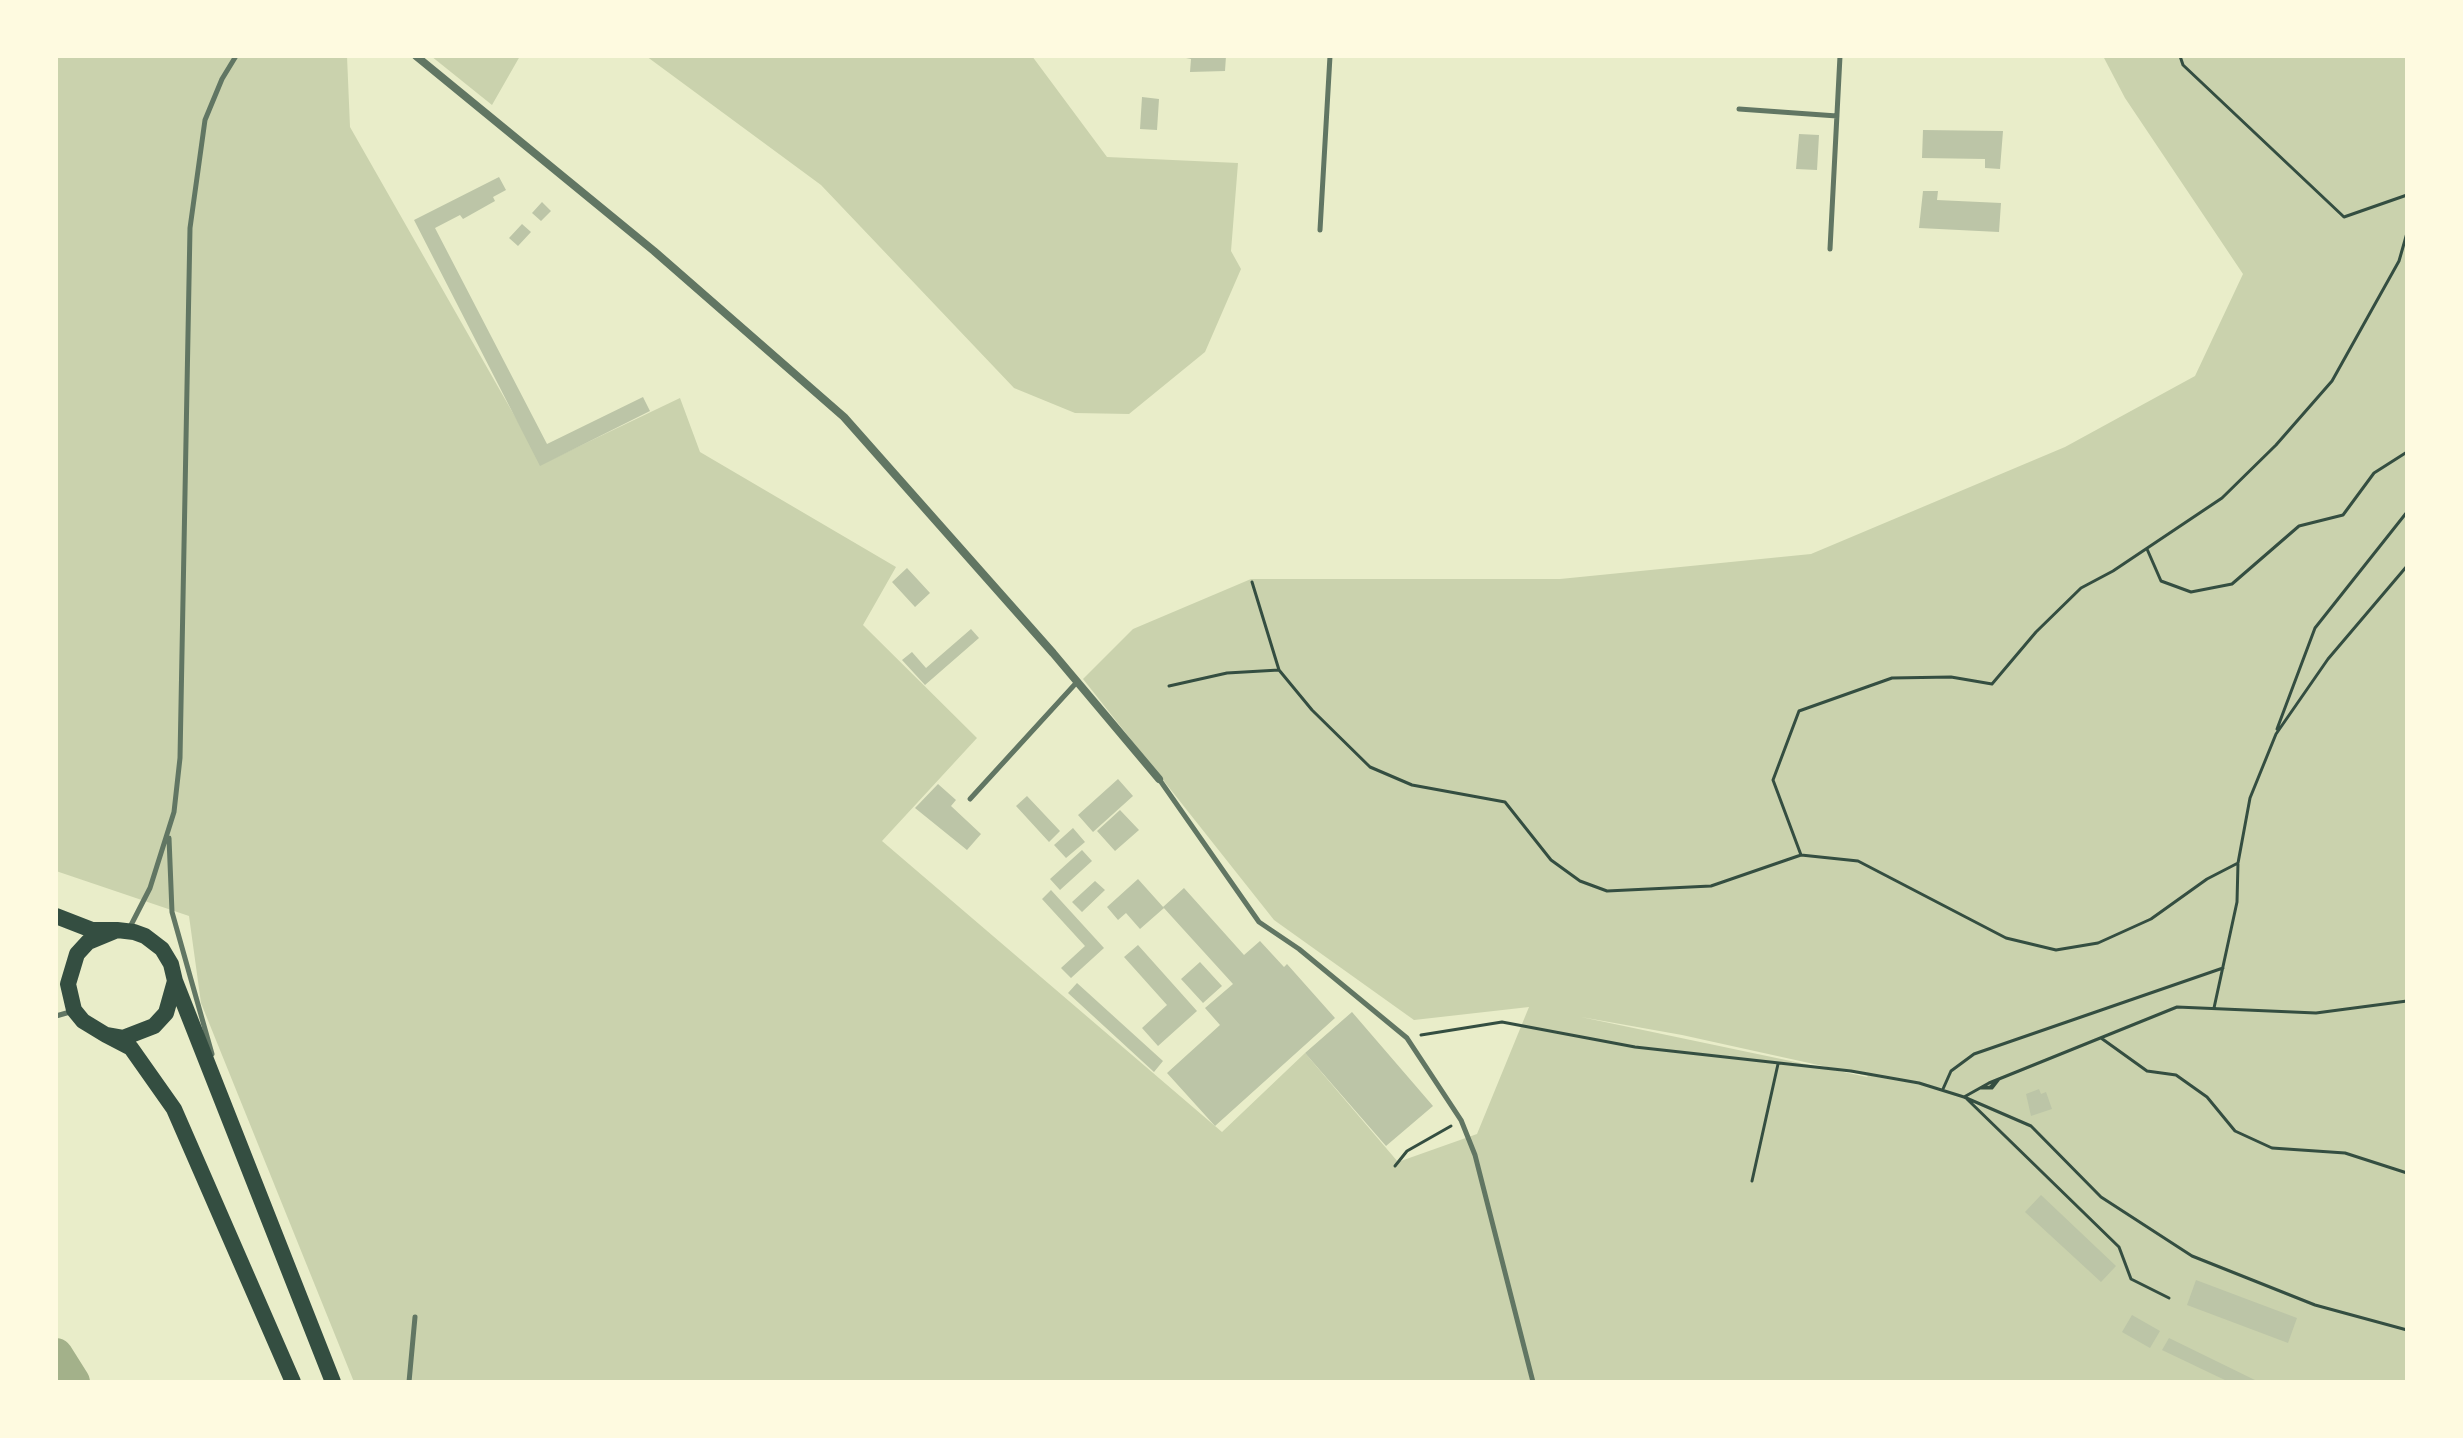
<!DOCTYPE html>
<style>
body{margin:0}
#map{position:relative;width:2463px;height:1438px;overflow:hidden;background:#e9edc9;font-family:"DejaVu Sans",sans-serif}
canvas{display:block}
.frame{position:absolute;inset:0;border:58px solid #fefae0;pointer-events:none}
</style>
<div id="map">
<canvas width="2463" height="1438"></canvas>
<div class="frame"></div>
</div>
<script>
const context = document.querySelector('canvas').getContext('2d');
context.lineJoin = 'round';
function fillPath(path, color) {
  context.fillStyle = color;
  context.fill(path, 'evenodd');
}
function poly(rows) {
  const path = new Path2D();
  for (const r of rows) {
    path.moveTo(r[0], r[1]);
    for (let i = 2; i < r.length; i += 2) path.lineTo(r[i], r[i + 1]);
  }
  return path;
}
function trace(path, color, width, dash) {
  context.strokeStyle = color;
  context.lineWidth = width;
  context.lineCap = dash ? 'butt' : 'round';
  context.setLineDash(dash || []);
  context.stroke(path);
}
fillPath(poly([
 [56,56,347,56,350,127,542,464,680,398,700,452,896,567,863,625,977,738,882,841,1222,1132,1305,1053,1398,1162,1477,1134,1529,1007,1414,1020,1274,920,1083,679,1133,629,1251,579,1560,579,1811,554,2065,447,2195,376,2243,274,2125,98,2103,56,2407,56,2407,1382,354,1382,201,1003,189,916,56,871],
 [1581,1017,1682,1035,1868,1076,1867,1077],
 [431,56,520,56,492,105],
 [646,56,1032,56,1107,157,1238,163,1231,251,1241,269,1205,352,1129,414,1075,413,1014,388,821,185]
]), '#cad2ad');
trace(poly([
 [56,1355,73,1382]
]), '#a3b18a', 34);
fillPath(poly([
 [1176,56,1226,56,1225,71,1190,72,1191,59],
 [1142,97,1159,99,1157,130,1140,129],
 [1923,130,2003,131,2000,169,1985,168,1985,159,1922,158],
 [1799,134,1819,135,1817,170,1796,169],
 [499,177,506,190,493,197,495,201,463,219,460,215,435,228,547,444,643,397,650,411,540,466,414,220],
 [1923,191,1938,191,1937,200,2001,203,1999,232,1919,228],
 [542,202,551,211,541,221,532,213],
 [522,224,531,232,518,246,509,238],
 [907,568,930,593,915,607,892,582],
 [971,629,979,638,925,685,902,660,912,652,926,668],
 [1118,779,1133,796,1093,832,1078,815],
 [938,784,956,800,951,806,981,834,967,850,915,808],
 [1027,796,1060,831,1049,842,1016,806],
 [1120,810,1139,830,1115,851,1097,831],
 [1073,828,1085,842,1066,858,1054,845],
 [1082,850,1092,861,1060,890,1050,879],
 [1138,879,1164,908,1140,929,1126,913,1118,920,1107,907],
 [1095,881,1105,890,1082,912,1072,902],
 [1184,888,1244,955,1260,941,1284,967,1287,964,1335,1018,1215,1126,1167,1073,1220,1025,1205,1008,1233,984,1163,907],
 [1051,890,1104,948,1071,978,1061,968,1085,946,1042,899],
 [1138,945,1197,1011,1158,1046,1142,1028,1167,1005,1124,957],
 [1200,962,1222,986,1203,1003,1181,979],
 [1077,983,1163,1061,1154,1072,1068,993],
 [1352,1012,1433,1106,1386,1146,1305,1053],
 [2039,1089,2041,1094,2046,1092,2052,1109,2031,1116,2026,1094],
 [2041,1195,2116,1266,2101,1282,2025,1212],
 [2196,1280,2297,1318,2288,1343,2187,1305],
 [2132,1315,2160,1331,2150,1348,2122,1332],
 [2169,1338,2259,1382,2229,1382,2162,1350]
]), '#bcc5a7');
trace(poly([
 [2180,56,2183,65,2344,217,2407,195],
 [2147,549,2161,581,2191,592,2232,584,2299,526,2343,515,2374,473,2407,452],
 [1252,582,1279,670,1312,710,1370,767,1412,785,1505,802,1551,860,1580,881,1607,891,1711,886,1801,855,1858,861,2006,938,2056,950,2098,943,2151,919,2207,879,2238,863],
 [1169,686,1227,673,1279,670],
 [2277,729,2315,628,2407,512],
 [1801,855,1773,780,1799,711,1892,678,1951,677,1992,684,2036,632,2081,588,2113,571,2222,498,2276,445,2332,381,2399,261,2407,233],
 [2214,1008,2237,902,2238,863,2250,798,2276,734,2328,659,2407,566],
 [1421,1035,1502,1022,1635,1047,1851,1071,1919,1083,1964,1097,1989,1083,2177,1007,2316,1013,2407,1001],
 [2101,1038,2147,1071,2176,1075,2207,1097,2235,1131,2272,1148,2345,1153,2407,1173],
 [1999,1079,1992,1088,1981,1088,1990,1087,1999,1079],
 [1943,1089,1951,1071,1974,1054,2223,968],
 [1964,1097,2031,1126,2101,1197,2192,1256,2315,1305,2407,1330],
 [1967,1099,2119,1247,2131,1279,2169,1298],
 [1395,1166,1407,1151,1451,1126],
 [1752,1181,1778,1064]
]), '#344e41', 3);
trace(poly([
 [1739,109,1837,116],
 [1320,230,1330,56],
 [1830,249,1840,56],
 [1159,779,1259,922,1299,949,1407,1038,1461,1120,1475,1155,1533,1382],
 [970,799,1077,682],
 [169,838,172,912,212,1054],
 [130,927,150,888,174,812,180,758,190,228,205,120,222,79,236,56],
 [56,1016,70,1012],
 [409,1382,415,1317]
]), '#617663', 5);
trace(poly([
 [416,56,654,251,844,417,1053,653,1159,779]
]), '#617663', 8);
trace(poly([
 [56,916,92,930,117,930,134,932,145,936,162,949,171,964,175,981,166,1013,154,1026,123,1038,106,1035,83,1021,74,1010,68,984,77,954,88,942,117,930],
 [175,981,333,1382],
 [106,1035,131,1048,174,1109,293,1382]
]), '#344e41', 16);
</script>
